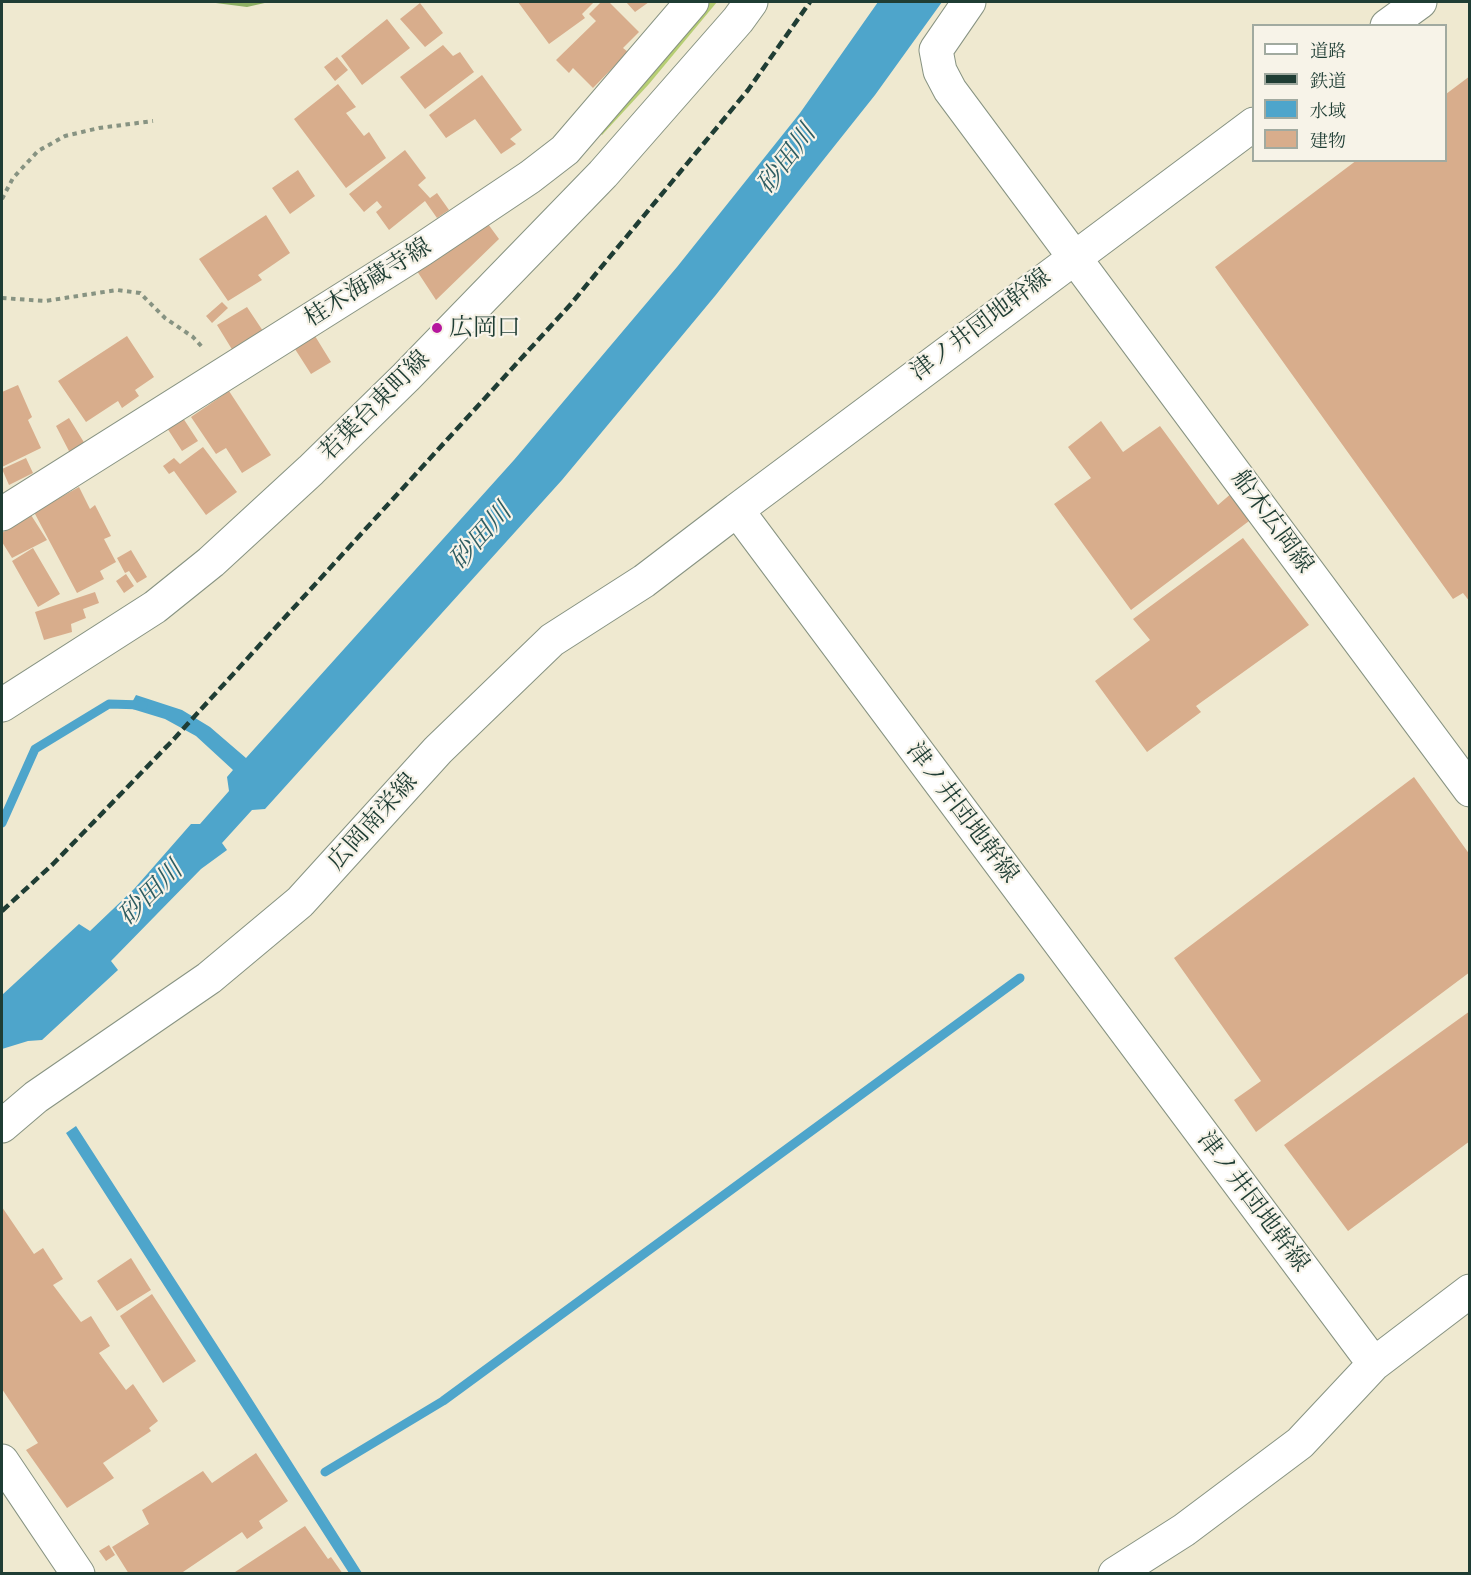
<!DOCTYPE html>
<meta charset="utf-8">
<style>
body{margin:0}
#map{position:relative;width:1471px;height:1575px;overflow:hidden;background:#efe9d0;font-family:"EB Garamond","Noto Serif JP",serif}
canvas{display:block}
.frame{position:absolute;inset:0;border:3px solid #1f3d34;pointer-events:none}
.legend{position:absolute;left:1252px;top:24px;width:195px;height:138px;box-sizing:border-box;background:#f7f3e8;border:2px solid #a1aaa0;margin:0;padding:8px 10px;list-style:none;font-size:18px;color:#1f3d34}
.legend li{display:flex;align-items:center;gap:12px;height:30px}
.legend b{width:30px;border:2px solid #a1aaa0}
</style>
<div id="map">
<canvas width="1471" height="1575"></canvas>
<div class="frame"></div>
<ul class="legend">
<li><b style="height:8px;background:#fff"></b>道路</li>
<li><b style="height:8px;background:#1f3d34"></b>鉄道</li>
<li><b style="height:16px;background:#4ea5cb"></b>水域</li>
<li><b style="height:16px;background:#d8ad8c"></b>建物</li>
</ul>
</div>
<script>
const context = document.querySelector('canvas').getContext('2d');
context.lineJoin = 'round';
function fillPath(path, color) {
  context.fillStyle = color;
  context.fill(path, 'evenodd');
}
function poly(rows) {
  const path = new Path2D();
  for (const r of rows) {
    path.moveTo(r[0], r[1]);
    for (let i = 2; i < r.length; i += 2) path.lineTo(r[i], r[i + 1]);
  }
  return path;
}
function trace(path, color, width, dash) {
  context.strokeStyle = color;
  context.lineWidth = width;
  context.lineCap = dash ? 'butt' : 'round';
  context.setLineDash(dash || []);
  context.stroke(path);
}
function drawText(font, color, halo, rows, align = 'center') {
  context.font = font + ' "EB Garamond","Noto Serif JP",serif';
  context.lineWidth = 4.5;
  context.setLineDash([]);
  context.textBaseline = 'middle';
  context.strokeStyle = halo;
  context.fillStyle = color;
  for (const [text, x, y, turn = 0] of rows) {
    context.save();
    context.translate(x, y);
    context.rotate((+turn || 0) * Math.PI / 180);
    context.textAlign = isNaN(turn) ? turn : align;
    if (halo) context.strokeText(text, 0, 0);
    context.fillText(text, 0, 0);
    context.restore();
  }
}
fillPath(poly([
 [706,2,717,2,649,84,602,135,600,133]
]), '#b6ce73');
fillPath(poly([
 [208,2,269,2,247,7]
]), '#90b165');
fillPath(poly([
 [878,2,942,2,875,95,715,296,562,480,265,809,252,810,222,843,227,850,201,869,111,961,118,970,42,1040,28,1041,2,1049,2,995,79,924,90,931,134,889,191,824,200,824,229,791,227,777,233,770,196,736,165,719,129,708,136,695,182,710,210,727,246,758,514,460,677,267,800,113],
 [76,1126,246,1390,362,1573,349,1573,66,1133]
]), '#4ea5cb');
trace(poly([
 [2,823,35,749,109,704,143,705],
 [325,1472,443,1401,1020,978]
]), '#4ea5cb', 9);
fillPath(poly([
 [518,2,594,2,582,14,585,18,549,44],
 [601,2,609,2,639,32,623,48,628,52,593,88,573,68,569,73,556,60,596,21,589,14],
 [626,2,649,2,635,12],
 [420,3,443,33,425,47,400,19],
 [387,19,410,48,362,85,341,56],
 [443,45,453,56,460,52,474,72,425,109,400,77],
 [337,57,348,70,335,81,324,67],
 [482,75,522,130,510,139,516,144,501,154,475,119,446,138,429,115],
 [1470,76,1470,602,1463,593,1453,599,1215,267,1357,160,1446,160,1446,94],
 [338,84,356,107,346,113,364,136,369,132,386,158,346,188,294,119],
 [405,150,426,178,418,185,430,198,437,193,449,210,437,218,425,201,389,230,376,212,382,207,377,201,364,212,349,194],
 [298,170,315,196,290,214,272,188],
 [266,215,290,253,258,275,262,280,228,301,199,259],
 [488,224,499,239,436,300,417,271],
 [222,302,228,308,212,323,206,316],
 [247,307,263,331,233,351,217,325],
 [127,336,154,377,135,390,139,396,122,408,118,401,86,422,58,381],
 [315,336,331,362,311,374,295,349],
 [18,385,32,417,28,420,41,448,2,467,2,392],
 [229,391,271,455,242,473,226,448,216,454,191,417],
 [69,418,85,444,70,453,56,426],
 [183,418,198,441,182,451,167,428],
 [1101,421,1123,452,1160,426,1218,505,1233,492,1253,518,1131,610,1054,504,1091,478,1068,447],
 [203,447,237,492,206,515,174,471,169,474,163,466,174,458,180,464],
 [26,458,33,473,9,485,2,469],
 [79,487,90,509,95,505,111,536,104,539,116,562,100,571,104,579,77,593,34,512],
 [31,515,47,540,12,558,2,542,2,533],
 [1243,538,1309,625,1196,706,1201,712,1147,752,1095,681,1150,640,1133,619],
 [33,548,60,594,38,607,12,561],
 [131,550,147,577,137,583,129,571,125,573,117,558],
 [126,574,134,586,124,593,116,581],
 [95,592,99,603,83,609,86,618,71,624,72,632,44,640,35,612],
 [1414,777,1470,855,1470,972,1256,1132,1234,1100,1261,1081,1174,958],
 [1470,1011,1470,1141,1348,1231,1284,1145],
 [2,1207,34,1254,43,1248,63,1279,53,1285,81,1322,91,1316,110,1346,99,1353,126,1390,133,1384,158,1421,149,1428,151,1431,103,1463,114,1478,67,1508,26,1450,38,1443,2,1389],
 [131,1258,151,1290,117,1311,97,1281],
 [152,1294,196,1361,163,1383,120,1316],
 [256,1453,288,1501,259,1521,263,1528,247,1539,242,1532,180,1574,129,1574,112,1547,149,1524,142,1510,203,1471,212,1483],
 [305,1526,328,1559,331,1557,343,1574,232,1574],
 [109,1545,115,1555,106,1561,99,1551]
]), '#d8ad8c');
const street = poly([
 [969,2,936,50,940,71,950,90,1470,790],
 [2,514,421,250,530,177,565,150,692,2]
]);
const secondary = poly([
 [1387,26,1420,2],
 [2,705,155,607,211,562,311,470,406,377,603,174,738,20,751,2],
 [2,1126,36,1097,209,978,300,902,438,750,552,640,644,581,737,510],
 [1374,1364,1470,1291],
 [2,1461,78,1574],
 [1115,1574,1184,1530,1300,1443,1374,1364,737,510,1254,124]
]);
trace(street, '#879382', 35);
trace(secondary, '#879382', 35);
trace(poly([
 [2,199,13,178,38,151,65,136,99,128,153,121],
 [2,298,45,301,117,290,140,293,165,318,193,337,203,348]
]), '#879382', 4, [4.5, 4.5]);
trace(street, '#fff', 33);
trace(secondary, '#fff', 33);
trace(poly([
 [2,911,53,864,173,740,570,305,748,90,810,2]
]), '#1f3d34', 4.5, [9, 4.5]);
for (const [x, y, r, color] of [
 [437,328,6,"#b5179e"]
]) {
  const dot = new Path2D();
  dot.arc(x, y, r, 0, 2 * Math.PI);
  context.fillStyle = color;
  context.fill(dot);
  trace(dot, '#f7f3e8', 2);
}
drawText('24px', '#1f3d34', '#f7f3e8', [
 ["桂木海蔵寺線",368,283,-32],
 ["津ノ井団地幹線",981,325,-37],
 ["若葉台東町線",375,406,-45],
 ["船木広岡線",1272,522,54],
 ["津ノ井団地幹線",962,813,53],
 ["広岡南栄線",373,822,-48],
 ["津ノ井団地幹線",1253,1202,53]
]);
drawText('24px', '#1f3d34', '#f7f3e8', [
 ["広岡口",449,328]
], 'left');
drawText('italic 26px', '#2d5c61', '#f7f3e8', [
 ["砂田川",787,160,-53],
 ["砂田川",481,537,-48],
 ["砂田川",151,894,-45]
]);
</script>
